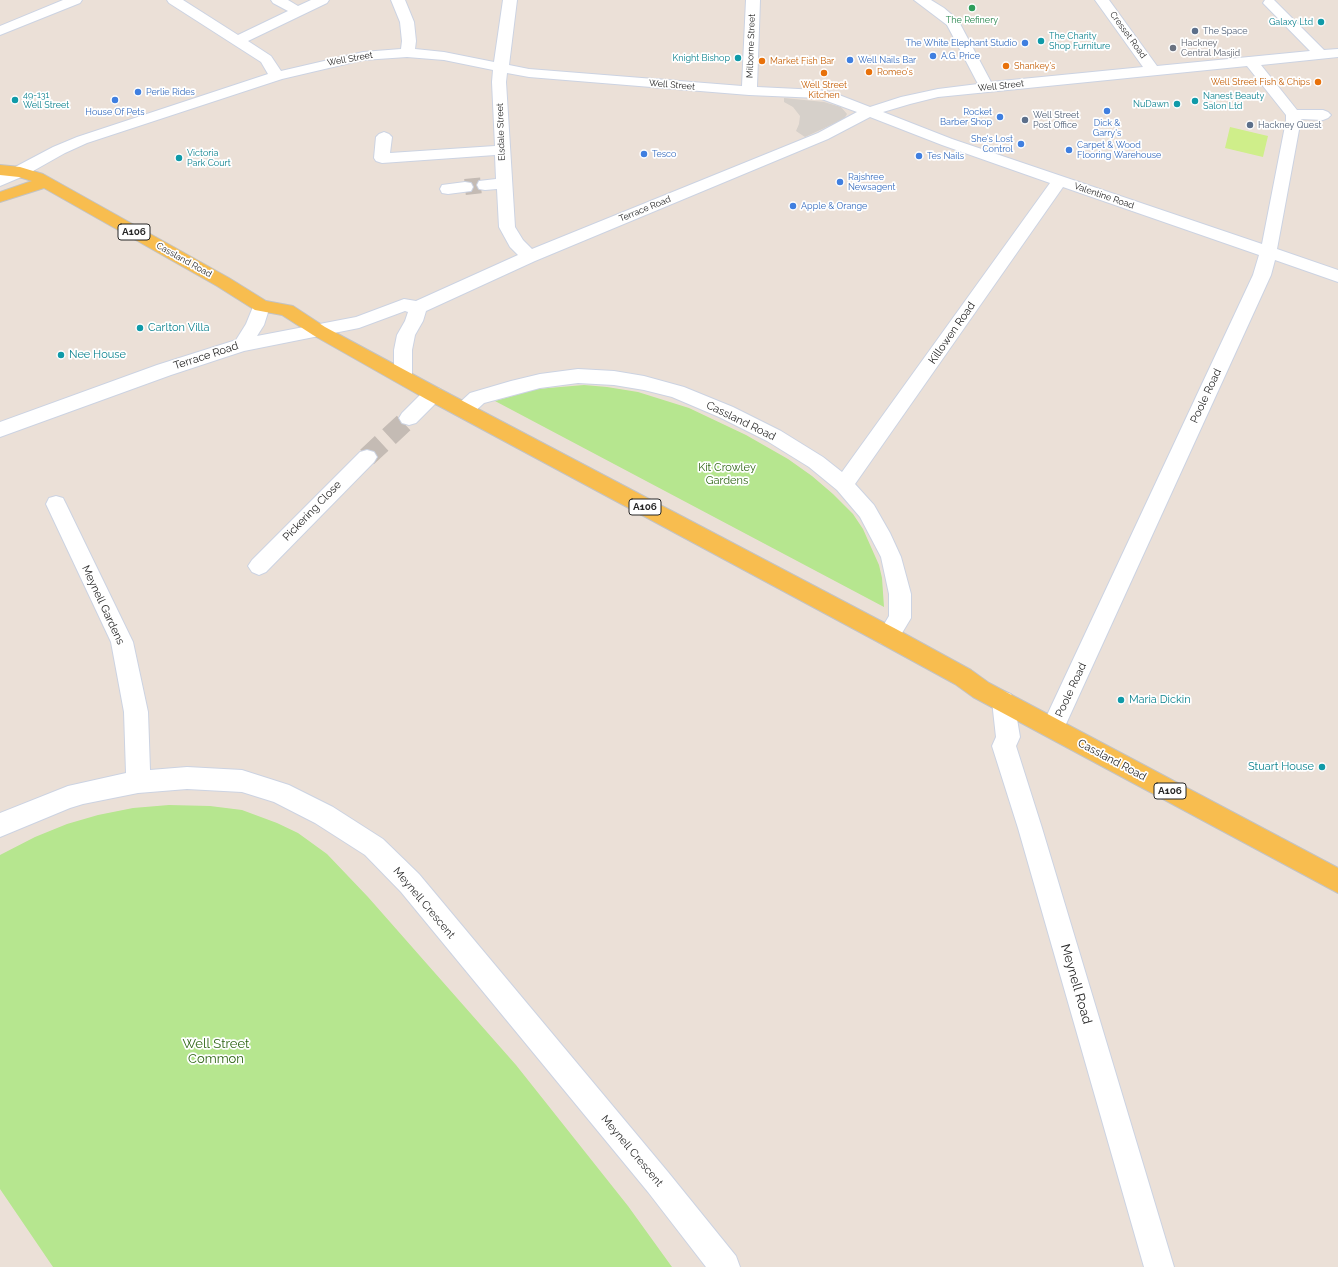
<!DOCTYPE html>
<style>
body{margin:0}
canvas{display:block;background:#ebe0d7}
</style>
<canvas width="1338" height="1267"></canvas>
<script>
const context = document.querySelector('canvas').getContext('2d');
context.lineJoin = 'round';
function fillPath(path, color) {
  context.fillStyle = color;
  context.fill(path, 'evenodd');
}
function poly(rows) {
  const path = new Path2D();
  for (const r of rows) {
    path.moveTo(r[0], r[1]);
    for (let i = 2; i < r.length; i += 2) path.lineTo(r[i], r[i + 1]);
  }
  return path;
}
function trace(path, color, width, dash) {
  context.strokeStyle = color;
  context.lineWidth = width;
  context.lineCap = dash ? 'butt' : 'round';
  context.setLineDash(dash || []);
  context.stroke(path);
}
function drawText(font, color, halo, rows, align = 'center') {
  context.font = font + ' Raleway,sans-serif';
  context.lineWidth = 3.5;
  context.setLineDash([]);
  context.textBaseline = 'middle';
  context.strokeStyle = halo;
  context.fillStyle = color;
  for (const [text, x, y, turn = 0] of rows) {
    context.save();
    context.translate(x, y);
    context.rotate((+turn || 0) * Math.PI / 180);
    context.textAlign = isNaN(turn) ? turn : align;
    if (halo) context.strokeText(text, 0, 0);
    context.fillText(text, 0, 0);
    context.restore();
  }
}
fillPath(poly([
 [584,385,607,387,638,392,689,408,746,435,788,459,812,476,833,494,853,514,863,529,879,565,882,578,884,607,495,401,537,389],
 [169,805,210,806,242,810,277,823,298,833,327,854,368,897,516,1065,628,1206,672,1267,53,1267,0,1189,0,855,35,837,67,824,98,815,133,808]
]), '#b6e68f');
fillPath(poly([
 [1230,127,1268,136,1263,157,1225,148]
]), '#cfee8a');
fillPath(poly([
 [784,98,824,102,841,107,847,114,844,119,805,137,796,131,799,124,800,116,793,107,784,102]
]), '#d6d0ca');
trace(poly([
 [465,187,485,185]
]), '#c4bbb4', 16, [16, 8]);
trace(poly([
 [367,457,409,418]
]), '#c4bbb4', 20, [20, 10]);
const minor = poly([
 [63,0,82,0,80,3,0,35,0,26,63,0],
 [167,0,183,0,238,35,288,11,273,3,271,0,288,0,298,6,311,0,329,0,327,3,248,41,271,56,281,71,363,52,401,49,402,41,400,22,391,0,405,0,414,22,416,41,415,49,444,52,494,62,503,0,517,0,509,65,529,69,742,86,746,0,760,0,757,87,819,90,834,93,870,107,901,97,938,89,978,84,947,25,914,0,931,0,944,8,958,20,991,82,1143,67,1095,0,1109,0,1157,66,1310,51,1263,3,1265,0,1274,0,1324,50,1338,49,1338,57,1261,65,1297,110,1323,110,1328,112,1331,115,1328,118,1323,120,1301,119,1277,249,1338,270,1338,282,1275,260,1271,275,1061,735,1053,738,1045,735,1041,728,1253,275,1259,255,1063,187,855,484,874,505,890,533,901,557,911,594,911,618,896,643,888,645,880,643,877,636,889,616,889,594,881,557,860,517,837,490,809,467,767,441,719,417,672,397,644,390,614,385,578,383,540,388,484,403,471,415,464,417,457,415,454,410,457,405,470,393,511,381,540,374,578,369,614,371,644,376,684,387,733,407,781,431,823,457,842,472,1050,183,942,145,870,117,828,139,535,261,426,311,423,321,415,335,412,350,412,376,410,381,403,383,396,381,394,376,394,350,397,335,405,321,408,312,405,311,359,328,244,351,171,375,0,437,0,422,157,365,236,340,246,324,255,302,261,300,267,302,270,306,264,325,257,336,356,317,404,299,416,301,518,255,510,247,499,227,497,189,485,190,479,189,477,185,479,181,496,179,495,155,382,163,376,161,374,158,376,137,379,134,384,132,389,134,392,137,390,153,495,146,492,82,493,70,444,60,407,57,363,60,282,79,87,143,65,153,26,175,0,186,0,175,53,147,77,137,268,74,261,62,169,3,167,0],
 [1247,66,1286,115,1286,121,1262,244,952,139,883,112,910,104,938,97,1247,66],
 [507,73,529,77,749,95,819,98,857,112,818,133,532,249,523,240,515,227,506,82,507,73],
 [465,182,471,183,473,187,471,191,448,194,442,193,440,189,442,185,465,182],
 [433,387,440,389,442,394,440,399,416,423,409,425,402,423,399,418,402,413,426,389,433,387],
 [367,450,374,452,377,457,374,462,266,572,259,575,252,572,248,566,252,560,360,452,367,450],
 [56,496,63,498,66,504,133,642,148,712,150,770,187,767,242,770,289,785,333,807,383,839,419,874,668,1172,736,1256,740,1267,706,1267,648,1192,401,892,365,855,315,823,274,802,242,792,187,789,138,793,83,804,70,808,0,837,0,813,68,786,126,773,124,712,111,642,46,504,49,498,56,496],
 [1003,691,1011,694,1014,701,1020,737,1016,746,1042,828,1174,1267,1144,1267,1018,828,992,746,996,737,992,701,995,694,1003,691]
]);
const major = poly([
 [0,165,20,167,43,174,229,278,266,301,293,306,325,327,440,389,896,629,971,670,989,683,1338,868,1338,893,973,697,955,684,880,643,426,399,313,335,282,315,255,310,217,286,44,188,0,202,0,192,32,181,19,177,0,175,0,165]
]);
trace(minor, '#ccd3e2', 2);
trace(major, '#c3c3c3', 2);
fillPath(minor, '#fff');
fillPath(major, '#f8bd4f');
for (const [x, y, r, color] of [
 [972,8,4,"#2e9e5b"],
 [1321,22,4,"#0f9aa8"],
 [1195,31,4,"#5c6f8a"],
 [1041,41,4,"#0f9aa8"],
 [1025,43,4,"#3f7fe0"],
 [1173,48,4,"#6b7280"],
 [933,56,4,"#3f7fe0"],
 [738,58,4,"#0f9aa8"],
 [850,60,4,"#3f7fe0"],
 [762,61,4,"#e8710a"],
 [1006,66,4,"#e8710a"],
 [869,72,4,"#e8710a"],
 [824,73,4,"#e8710a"],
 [1318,82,4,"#e8710a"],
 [138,92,4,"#3f7fe0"],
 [15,100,4,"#0f9aa8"],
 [115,100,4,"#3f7fe0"],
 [1195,101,4,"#0f9aa8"],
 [1177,104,4,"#0f9aa8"],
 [1107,111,4,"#3f7fe0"],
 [1000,117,4,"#3f7fe0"],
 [1025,120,4,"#5c6f8a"],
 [1250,125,4,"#5c6f8a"],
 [1021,144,4,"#3f7fe0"],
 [1069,150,4,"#3f7fe0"],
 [644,154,4,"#3f7fe0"],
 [919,156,4,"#3f7fe0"],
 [179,158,4,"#0f9aa8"],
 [840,182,4,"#3f7fe0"],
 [793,206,4,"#3f7fe0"],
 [140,328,4,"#0f9aa8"],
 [61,355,4,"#0f9aa8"],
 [1121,700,4,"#0f9aa8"],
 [1322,767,4,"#0f9aa8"]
]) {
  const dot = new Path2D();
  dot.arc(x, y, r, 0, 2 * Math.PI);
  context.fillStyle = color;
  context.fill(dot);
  trace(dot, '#fff', 1.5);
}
drawText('9px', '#27864d', '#fff', [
 ["The Refinery",972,20]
]);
drawText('9px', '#0d838f', '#fff', [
 ["Galaxy Ltd",1313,22,"right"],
 ["The Charity",1049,36],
 ["Shop Furniture",1049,46],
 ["Knight Bishop",730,58,"right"],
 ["49-131",23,95],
 ["Well Street",23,105],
 ["Nanest Beauty",1203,96],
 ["Salon Ltd",1203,106],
 ["NuDawn",1169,104,"right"],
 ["Victoria",187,153],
 ["Park Court",187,163]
], 'left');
drawText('9px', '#4e5e75', '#fff', [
 ["The Space",1203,31],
 ["Well Street",1033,115],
 ["Post Office",1033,125],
 ["Hackney Quest",1258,125]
], 'left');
drawText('9px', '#272727', '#fff', [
 ["Cresset Road",1128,35,54],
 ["Milborne Street",751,46,-88],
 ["Well Street",350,59,-10],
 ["Well Street",672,85,5],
 ["Well Street",1001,86,-6],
 ["Elsdale Street",501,132,-92],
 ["Valentine Road",1104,196,19],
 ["Terrace Road",645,209,-22],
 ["Cassland Road",184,260,29]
]);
drawText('9px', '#366cbe', '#fff', [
 ["The White Elephant Studio",1017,43,"right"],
 ["A.G. Price",941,56],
 ["Well Nails Bar",858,60],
 ["Perlie Rides",146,92],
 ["House Of Pets",115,112,"center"],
 ["Rocket",992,112,"right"],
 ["Barber Shop",992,122,"right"],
 ["Dick &",1107,123,"center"],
 ["Garry's",1107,133,"center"],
 ["She's Lost",1013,139,"right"],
 ["Control",1013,149,"right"],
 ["Carpet & Wood",1077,145],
 ["Flooring Warehouse",1077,155],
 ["Tesco",652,154],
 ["Tes Nails",927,156],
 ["Rajshree",848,177],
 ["Newsagent",848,187],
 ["Apple & Orange",801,206]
], 'left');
drawText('9px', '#5b616d', '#fff', [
 ["Hackney",1181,43],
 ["Central Masjid",1181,53]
], 'left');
drawText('9px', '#c56008', '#fff', [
 ["Market Fish Bar",770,61],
 ["Shankey's",1014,66],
 ["Romeo's",877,72],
 ["Well Street Fish & Chips",1310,82,"right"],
 ["Well Street",824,85,"center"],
 ["Kitchen",824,95,"center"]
], 'left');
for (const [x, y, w] of [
 [134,232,32],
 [645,507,32],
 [1170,791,32]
]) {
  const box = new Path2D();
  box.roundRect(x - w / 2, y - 8, w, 16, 3);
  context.fillStyle = '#fff';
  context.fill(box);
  trace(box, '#272727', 1);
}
drawText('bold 10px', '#272727', null, [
 ["A106",134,232],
 ["A106",645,507],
 ["A106",1170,791]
]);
drawText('11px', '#0d838f', '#fff', [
 ["Carlton Villa",148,328],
 ["Nee House",69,355],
 ["Maria Dickin",1129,700],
 ["Stuart House",1314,767,"right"]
], 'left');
drawText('11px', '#272727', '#fff', [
 ["Killowen Road",952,333,-55],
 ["Terrace Road",206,356,-18],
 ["Poole Road",1206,396,-65],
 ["Cassland Road",741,421,26],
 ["Pickering Close",312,511,-46],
 ["Meynell Gardens",103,605,65],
 ["Poole Road",1071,690,-65],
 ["Cassland Road",1112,760,28],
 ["Meynell Crescent",424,903,50],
 ["Meynell Crescent",632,1151,50]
]);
drawText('11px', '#2f6615', '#fff', [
 ["Kit Crowley",727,468],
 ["Gardens",727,481]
]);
drawText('13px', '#272727', '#fff', [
 ["Meynell Road",1076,984,74]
]);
drawText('13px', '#2f6615', '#fff', [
 ["Well Street",216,1044],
 ["Common",216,1059]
]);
</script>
